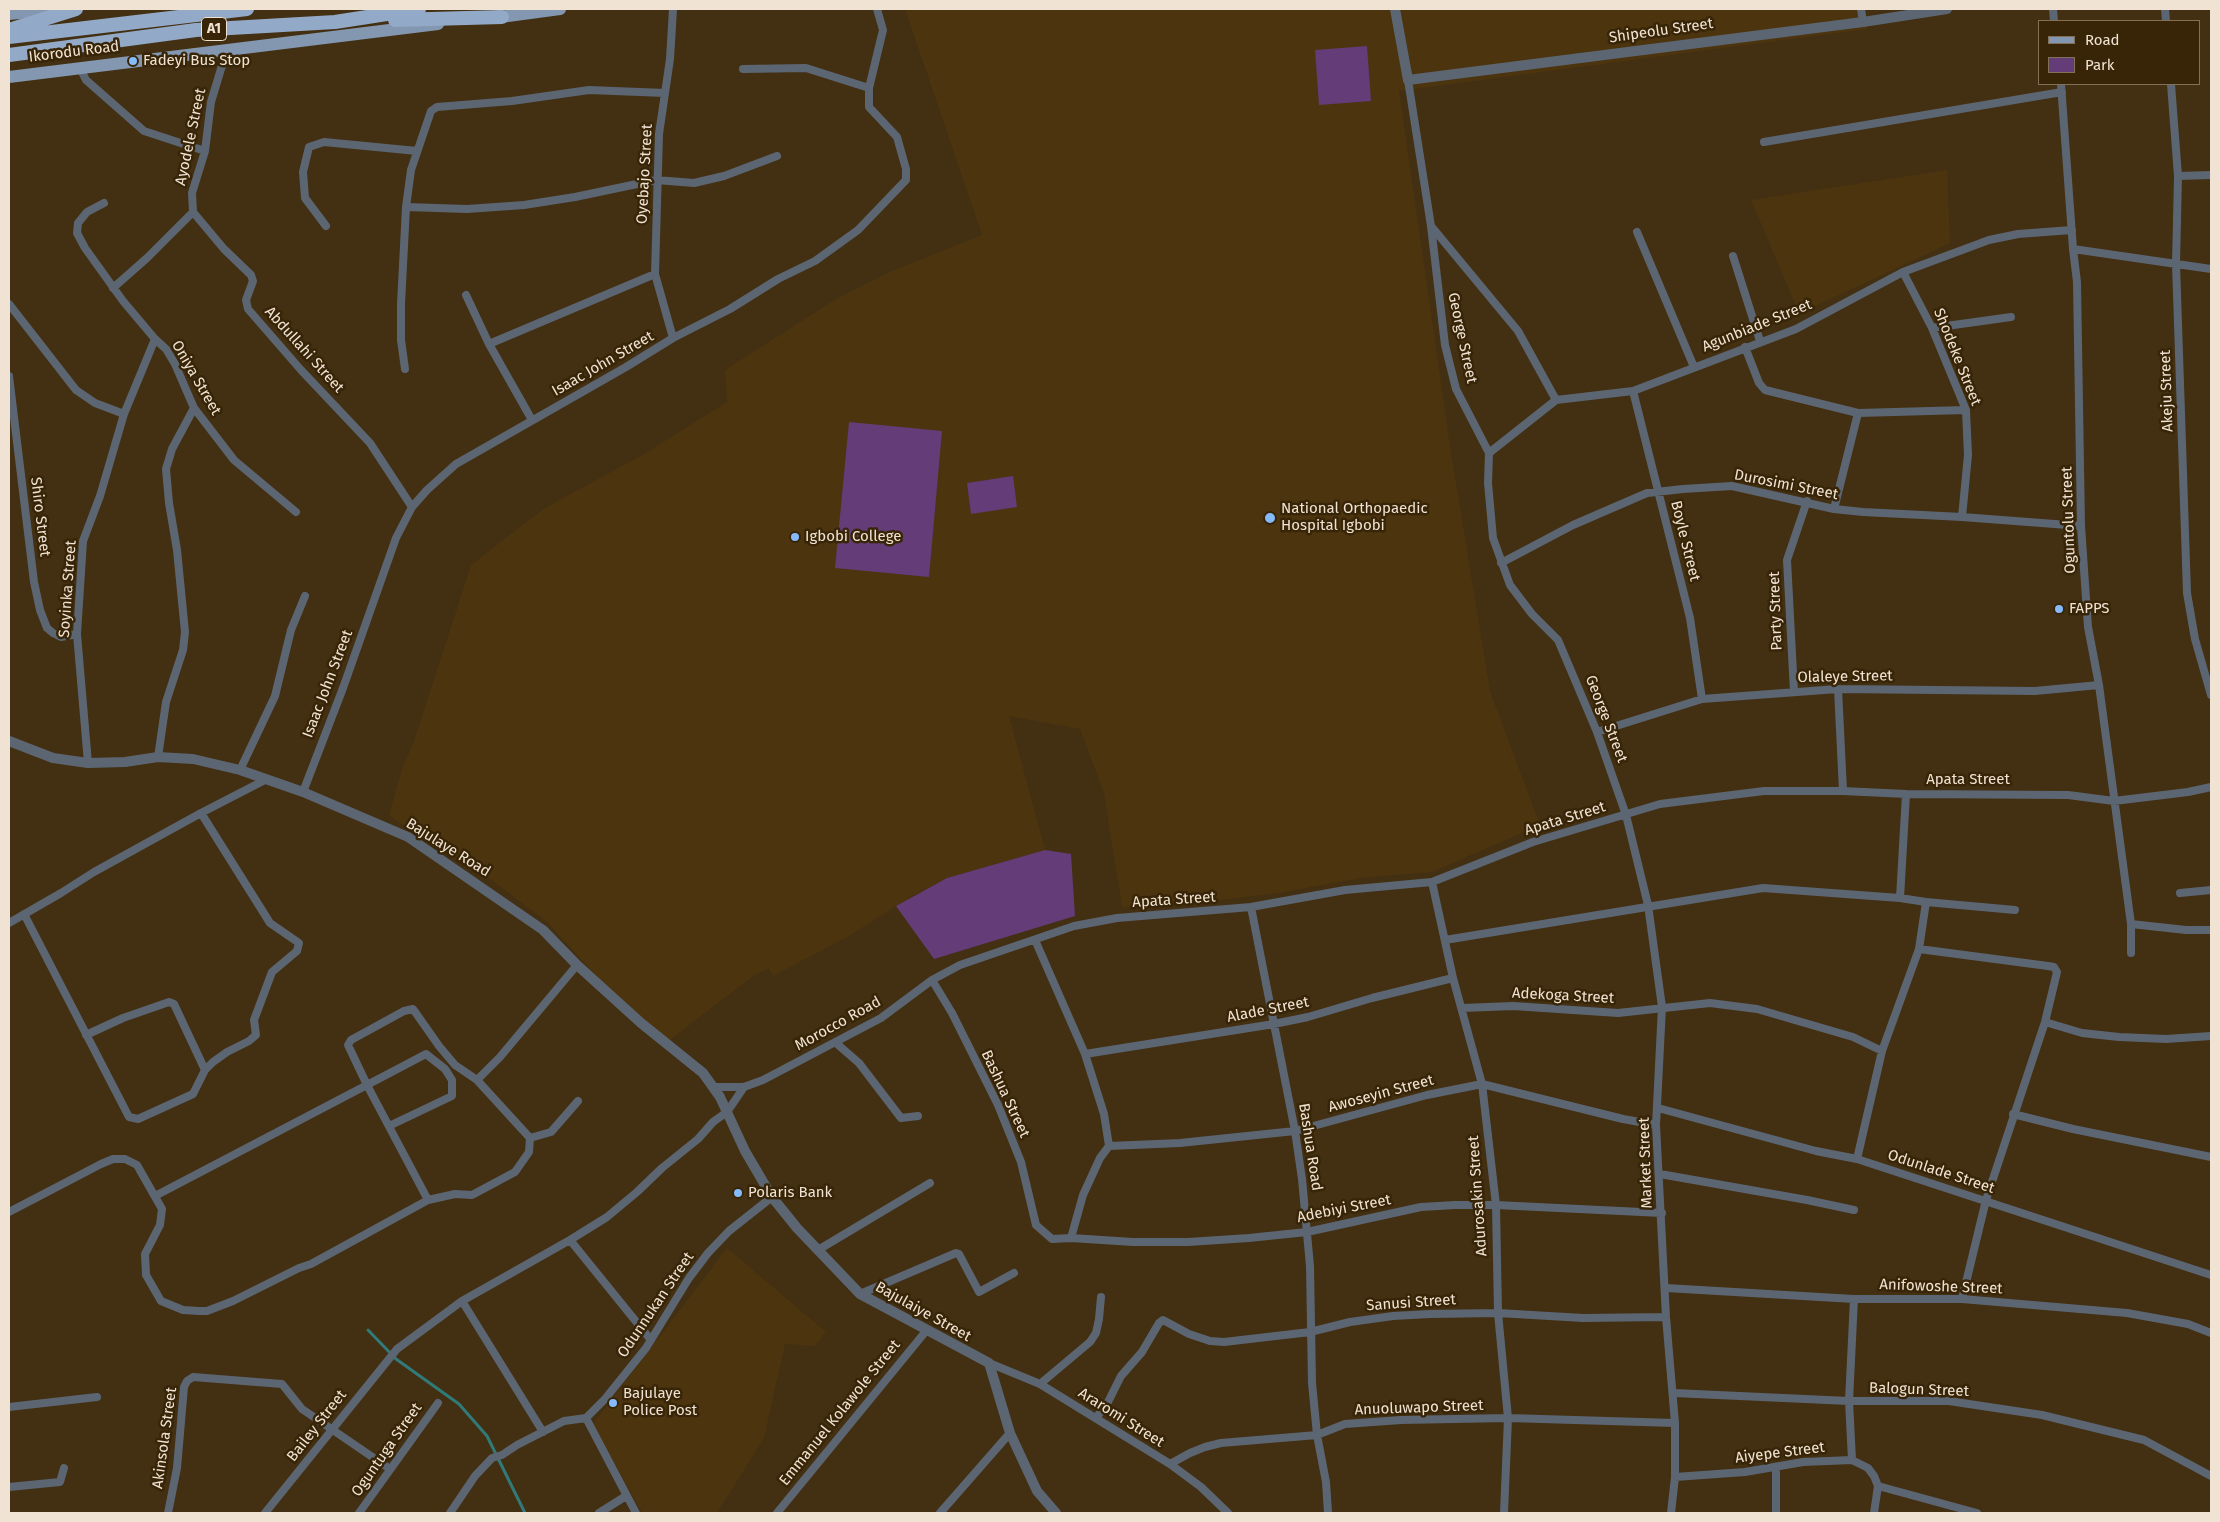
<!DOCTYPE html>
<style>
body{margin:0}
#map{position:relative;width:2220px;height:1522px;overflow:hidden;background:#432f12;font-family:"Fira Sans",sans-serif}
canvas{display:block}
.frame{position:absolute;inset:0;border:10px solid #f0e3d3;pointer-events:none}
.legend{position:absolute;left:2038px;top:20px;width:162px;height:65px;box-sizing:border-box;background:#382507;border:1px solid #827159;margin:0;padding:6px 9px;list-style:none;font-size:15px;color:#f0e3d3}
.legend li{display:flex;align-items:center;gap:10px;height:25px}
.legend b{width:25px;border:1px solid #827159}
</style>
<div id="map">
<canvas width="2220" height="1522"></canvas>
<div class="frame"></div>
<ul class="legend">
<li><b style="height:6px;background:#8397b0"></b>Road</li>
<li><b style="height:14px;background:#643c78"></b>Park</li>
</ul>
</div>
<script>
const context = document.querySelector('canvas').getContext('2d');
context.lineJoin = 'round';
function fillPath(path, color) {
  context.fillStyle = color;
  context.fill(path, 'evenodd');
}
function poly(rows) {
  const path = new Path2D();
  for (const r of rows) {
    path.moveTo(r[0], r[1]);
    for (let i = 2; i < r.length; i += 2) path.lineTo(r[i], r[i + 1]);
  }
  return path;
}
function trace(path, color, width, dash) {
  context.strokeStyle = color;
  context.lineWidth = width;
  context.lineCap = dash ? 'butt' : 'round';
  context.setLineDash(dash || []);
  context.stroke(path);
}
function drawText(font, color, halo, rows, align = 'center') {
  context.font = font + ' "Fira Sans",sans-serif';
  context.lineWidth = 5;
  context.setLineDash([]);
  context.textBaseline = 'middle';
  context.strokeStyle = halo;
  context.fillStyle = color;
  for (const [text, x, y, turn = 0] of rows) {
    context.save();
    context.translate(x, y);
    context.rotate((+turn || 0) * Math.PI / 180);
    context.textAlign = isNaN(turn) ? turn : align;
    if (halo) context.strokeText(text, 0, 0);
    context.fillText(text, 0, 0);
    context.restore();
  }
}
fillPath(poly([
 [905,9,1865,9,1867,29,1399,91,1451,453,1490,691,1540,825,1432,872,1367,877,1278,893,1198,903,1122,907,1104,793,1080,729,1009,716,1045,850,947,878,912,896,849,936,773,976,769,968,753,976,666,1043,602,982,547,922,473,866,412,831,389,815,402,769,414,741,471,565,543,509,644,454,727,402,725,370,836,299,890,272,982,235],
 [1947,170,1950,243,1803,312,1798,311,1751,200],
 [727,1248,826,1332,815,1346,785,1344,764,1438,717,1513,642,1513,593,1424]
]), '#4c340f');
fillPath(poly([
 [1367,46,1371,101,1319,105,1315,50],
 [849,422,942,431,929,577,835,568],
 [1013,476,1017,507,971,514,967,483],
 [1045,850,1071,854,1075,916,934,959,896,906,947,878]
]), '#643c78');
trace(poly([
 [368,1330,396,1359,459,1404,487,1436,525,1513]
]), '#307b79', 3);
trace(poly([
 [673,9,670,59,659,134,655,274,673,338],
 [1861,9,1863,22],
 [2053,9,2054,21],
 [2165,9,2166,21],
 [80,68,86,80,144,131,205,151],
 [743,69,806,68,869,88],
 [1408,80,1431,226,1445,345,1456,389,1489,453,1488,483,1493,538,1510,585,1532,614,1558,640,1597,732,1626,815,1648,905,1662,1007,1656,1125,1666,1317,1675,1423,1675,1477,1671,1513],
 [2061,84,2073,249,2077,282,2081,526,2088,627,2099,685,2131,924,2131,953],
 [2171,84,2178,176,2176,264,2187,593,2195,639,2211,695],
 [1764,142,2062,92],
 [2178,176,2211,175],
 [104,203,87,212,78,223,77,233,85,248,123,301,155,339,166,349,175,364,194,408,234,460,296,512],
 [406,207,467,209,524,205,575,197,656,180,694,183,724,176,777,156],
 [193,212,224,249,251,275,253,281,246,300,248,309,301,370,370,443,412,507],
 [326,226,305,198,303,172,309,147,324,142,417,151],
 [1431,226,1518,331,1556,400],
 [1637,232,1694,367],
 [2073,249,2211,269],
 [1733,256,1760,341],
 [1903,272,1932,328,1966,410,1968,455,1962,517],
 [113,288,147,258,193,212,192,193,205,151,211,102,227,49],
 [466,295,489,344,532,420],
 [9,304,76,390,95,403,124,414],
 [1932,328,2011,317],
 [489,344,655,274],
 [1745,347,1759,383,1765,390,1858,413],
 [405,369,401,340,401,304,406,207,411,170,431,111,437,107,512,101,589,90,665,93],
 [9,376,34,582,40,610,47,628,53,633,61,637,77,634],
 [1633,391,1690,618,1702,699],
 [1489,453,1556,400,1633,391,1796,329,1903,272,1989,240,2018,234,2072,230],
 [1834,509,1858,413,1966,410],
 [1501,563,1573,525,1647,493,1683,489,1732,486,1834,509,1863,512,1962,517,2081,526],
 [1838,689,1843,791],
 [1794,692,1787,560,1807,501],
 [1597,732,1702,699,1838,689,2035,691,2099,685],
 [158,757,166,702,183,650,185,632,177,550,169,503,166,469,172,449,194,408],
 [88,763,77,634,83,541,100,496,124,414,155,339],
 [240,770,275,696,291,630,305,596],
 [303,792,343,688,396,538,412,507,427,490,456,464,626,367,673,338,730,309,778,279,815,261,858,230,906,180,906,169,897,137,869,107,869,88,883,30,877,9],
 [1432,882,1453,978,1482,1084,1496,1205,1498,1313,1508,1418,1504,1513],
 [2180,893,2211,890],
 [1900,898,1906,794],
 [1251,907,1295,1131,1302,1179,1310,1266,1312,1383,1317,1435,1326,1482,1328,1513],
 [24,914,129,1117,138,1119,193,1094,205,1070,213,1062,227,1052,249,1041,256,1035,254,1020,272,972,297,951,299,943,270,923,201,813],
 [9,923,61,893,94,872,201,813,265,780],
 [2131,924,2186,930,2211,930],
 [1035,940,1085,1054,1104,1114,1109,1146,1100,1158,1083,1195,1071,1238],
 [1445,940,1763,888,1900,898,1926,902,2015,910],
 [1919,949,2048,966,2054,967,2057,972,2045,1022,1986,1200,1962,1299],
 [932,980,952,1013,998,1105,1021,1162,1036,1225,1052,1239,1071,1238,1133,1242,1188,1242,1249,1238,1307,1232,1421,1207,1455,1205,1496,1205,1662,1213],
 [1462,1008,1513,1006,1618,1013,1710,1003,1757,1009,1853,1037,1882,1051],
 [2045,1022,2082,1033,2119,1037,2166,1039,2211,1036],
 [86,1035,123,1018,169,1002,174,1004,205,1070],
 [836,1043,859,1063,901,1118,918,1116],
 [1085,1054,1274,1024,1308,1017,1372,998,1453,978],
 [714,1087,744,1087,763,1080,881,1018,932,980,960,965,1074,926,1117,918,1251,907,1345,890,1432,882,1533,842,1660,804,1764,791,1843,791,1906,794,2068,795,2114,801,2188,792,2211,787],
 [1658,1108,1816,1151,1857,1159,2211,1275],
 [2013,1114,2073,1129,2211,1157],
 [389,1126,452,1096,452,1080,445,1069,426,1054,367,1085,428,1200],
 [530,1138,551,1132,578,1101],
 [1109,1146,1180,1143,1295,1131,1427,1095,1482,1084,1623,1119,1656,1125],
 [1857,1159,1882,1051,1919,949,1926,902],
 [1660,1174,1807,1200,1854,1210],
 [155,1196,367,1085,348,1045,351,1040,404,1011,413,1009,439,1046,455,1065,477,1080],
 [9,1212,101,1164,113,1159,125,1159,137,1165,162,1209,160,1225,145,1254,146,1275,161,1301,183,1310,199,1311,207,1311,233,1301,299,1268,311,1264,428,1200,455,1194,472,1195,515,1172,529,1152,530,1138,477,1080,500,1057,577,965],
 [570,1240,651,1340],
 [818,1250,930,1183],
 [1666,1288,1854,1299,1962,1299,2127,1313,2188,1324,2211,1333],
 [860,1294,956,1253,959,1254,979,1292,1014,1273],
 [462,1301,543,1432],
 [989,1363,1040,1384,1170,1464,1201,1487,1228,1513],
 [1040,1384,1090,1342,1096,1333,1099,1319,1101,1297],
 [1674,1393,1849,1401,1949,1401,2042,1415,2144,1440,2211,1476],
 [9,1407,97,1397],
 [586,1418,636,1513],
 [1096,1418,1108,1402,1121,1376,1142,1352,1159,1323,1163,1320,1189,1334,1210,1341,1224,1342,1310,1332,1350,1322,1393,1316,1430,1314,1498,1313,1583,1318,1666,1317],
 [1852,1460,1849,1401,1854,1299],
 [1170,1464,1190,1453,1205,1447,1221,1443,1317,1435,1345,1424,1401,1420,1508,1418,1675,1423],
 [1776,1468,1776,1513],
 [1675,1477,1745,1472,1803,1462,1852,1460,1868,1468,1874,1476,1878,1486,1874,1513],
 [1878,1486,1977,1513],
 [9,1487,60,1482,64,1468],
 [168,1513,177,1468,184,1387,187,1381,193,1377,282,1384,302,1409,390,1469],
 [265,1513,397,1349,462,1301,570,1240,607,1217,637,1192,662,1168,698,1139,713,1122,727,1112,744,1087],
 [359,1513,438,1403],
 [450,1513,475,1476,492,1458,502,1455,517,1445,564,1421,586,1418,605,1399,646,1348,689,1278,708,1253,729,1231,772,1197],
 [599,1513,626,1496],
 [777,1513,926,1331],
 [940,1513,1010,1433]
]), '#5c6672', 8);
trace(poly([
 [1395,9,1408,80,1863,22,1947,9],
 [9,741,53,758,88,763,125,762,158,757,193,759,240,770,303,792,408,837,543,930,577,965,641,1023,703,1073,720,1097,745,1151,772,1197,797,1228,860,1294,989,1363,1010,1433,1037,1491,1056,1513]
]), '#5c6672', 10);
trace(poly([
 [9,14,59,9],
 [493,18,560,9],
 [9,77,438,24]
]), '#8397b0', 12);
trace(poly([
 [395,20,502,17],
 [9,30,76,9],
 [9,37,247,9],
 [9,55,196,30,335,22,419,9]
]), '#92aac8', 14);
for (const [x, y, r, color] of [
 [133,61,5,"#86bbfb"],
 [1270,518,6,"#86bbfb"],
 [795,537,5,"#86bbfb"],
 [2059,609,5,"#86bbfb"],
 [738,1193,5,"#86bbfb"],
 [613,1403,5,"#86bbfb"]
]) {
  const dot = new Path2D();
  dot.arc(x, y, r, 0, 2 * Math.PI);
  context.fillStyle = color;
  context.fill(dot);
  trace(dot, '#382507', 2);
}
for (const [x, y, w] of [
 [214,29,25]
]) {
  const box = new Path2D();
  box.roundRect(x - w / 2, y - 11.5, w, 23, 4);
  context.fillStyle = '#382507';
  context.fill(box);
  trace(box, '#f0e3d3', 1);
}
drawText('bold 14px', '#f0e3d3', null, [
 ["A1",214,29]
]);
drawText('15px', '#f0e3d3', '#382507', [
 ["Shipeolu Street",1661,31,-8],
 ["Ikorodu Road",74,52,-7],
 ["Ayodele Street",191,137,-78],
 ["Oyebajo Street",645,174,-87],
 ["Agunbiade Street",1757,326,-22],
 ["George Street",1462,338,78],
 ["Abdullahi Street",304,350,48],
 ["Shodeke Street",1957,357,68],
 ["Isaac John Street",603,364,-30],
 ["Oniya Street",196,378,60],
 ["Akeju Street",2167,391,-92],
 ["Durosimi Street",1786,485,11],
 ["Shiro Street",40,517,83],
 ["Oguntolu Street",2069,520,-92],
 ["Boyle Street",1685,541,76],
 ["Soyinka Street",68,589,-86],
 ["Party Street",1776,611,-92],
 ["Olaleye Street",1845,677,-1],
 ["Isaac John Street",328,684,-69],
 ["George Street",1606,719,69],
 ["Apata Street",1968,780],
 ["Apata Street",1565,819,-17],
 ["Bajulaye Road",448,848,32],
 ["Apata Street",1174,900,-4],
 ["Adekoga Street",1563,996,3],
 ["Alade Street",1268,1010,-11],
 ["Morocco Road",838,1024,-29],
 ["Bashua Street",1005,1094,65],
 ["Awoseyin Street",1381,1094,-15],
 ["Bashua Road",1310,1147,81],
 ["Market Street",1646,1163,-92],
 ["Odunlade Street",1941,1172,18],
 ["Adurosakin Street",1478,1196,-94],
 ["Adebiyi Street",1344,1209,-11],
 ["Anifowoshe Street",1941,1287,2],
 ["Sanusi Street",1411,1303,-4],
 ["Odunnukan Street",656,1305,-56],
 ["Bajulaiye Street",923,1312,29],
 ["Balogun Street",1919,1390,2],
 ["Anuoluwapo Street",1419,1408,-2],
 ["Emmanuel Kolawole Street",840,1413,-51],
 ["Araromi Street",1121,1418,32],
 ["Bailey Street",317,1426,-52],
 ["Akinsola Street",165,1438,-82],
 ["Oguntuga Street",387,1450,-55],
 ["Aiyepe Street",1780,1453,-7]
]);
drawText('15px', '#f0e3d3', '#382507', [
 ["Fadeyi Bus Stop",143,61],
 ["National Orthopaedic",1281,509],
 ["Hospital Igbobi",1281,526],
 ["Igbobi College",805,537],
 ["FAPPS",2069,609],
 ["Polaris Bank",748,1193],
 ["Bajulaye",623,1394],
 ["Police Post",623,1411]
], 'left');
</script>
